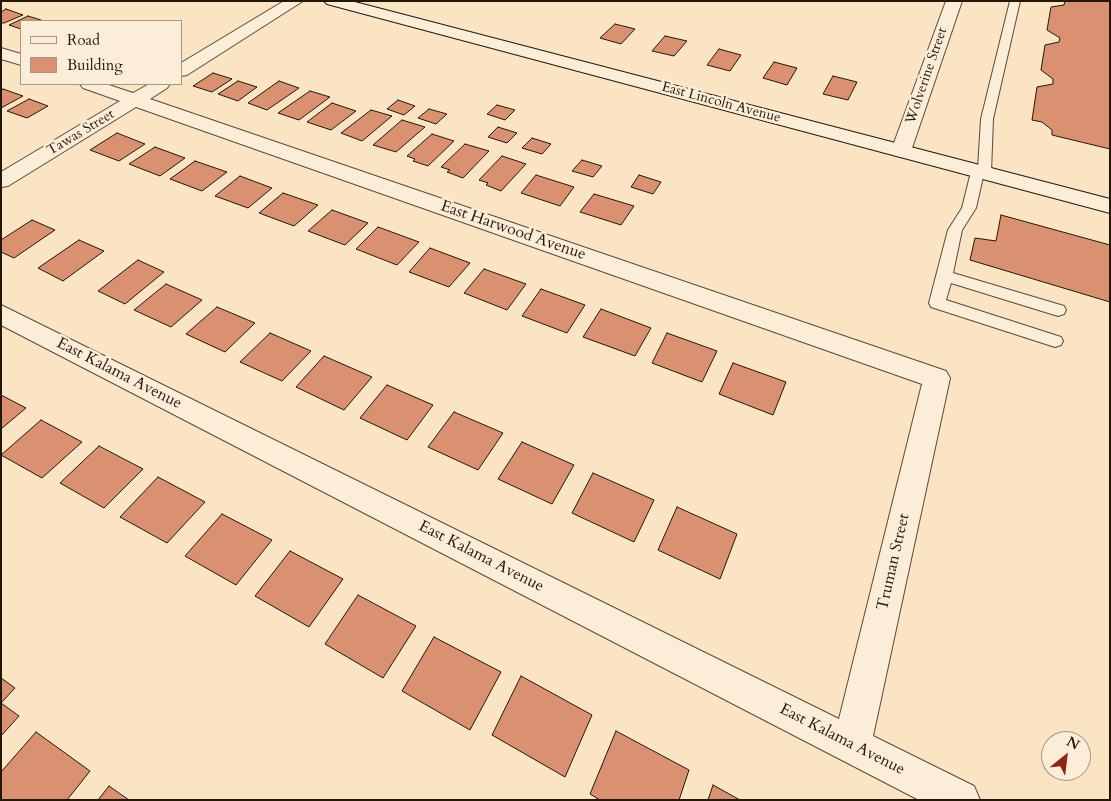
<!DOCTYPE html>
<style>
body{margin:0}
#map{position:relative;width:1111px;height:801px;overflow:hidden;background:#fae4c4;font-family:Cardo,serif}
canvas{display:block}
.frame{position:absolute;inset:0;border:2px solid #231808;pointer-events:none}
.legend{position:absolute;left:20px;top:20px;width:162px;height:65px;box-sizing:border-box;background:#fcedd9;border:1px solid #a59885;margin:0;padding:6px 9px;list-style:none;font-size:15px;color:#231808}
.legend li{display:flex;align-items:center;gap:10px;height:25px}
.legend b{width:25px;border:1px solid #a59885}
.north{position:absolute;left:1041px;top:731px;width:50px;height:50px;box-sizing:border-box;background:#fcedd9;border:1px solid #a59885;border-radius:50%;rotate:29deg;font-size:14px;font-weight:700;line-height:20px;text-align:center;color:#231808}
.north::after{content:'';display:block;margin:auto;width:18px;height:22px;background:#8f2418;clip-path:polygon(50% 0,100% 100%,50% 72%,0 100%)}
</style>
<div id="map">
<canvas width="1111" height="801"></canvas>
<div class="frame"></div>
<ul class="legend">
<li><b style="height:6px;background:#fcedd9"></b>Road</li>
<li><b style="height:14px;background:#d99172"></b>Building</li>
</ul>
<div class="north">N</div>
</div>
<script>
const context = document.querySelector('canvas').getContext('2d');
context.lineJoin = 'round';
function fillPath(path, color) {
  context.fillStyle = color;
  context.fill(path, 'evenodd');
}
function poly(rows) {
  const path = new Path2D();
  for (const r of rows) {
    path.moveTo(r[0], r[1]);
    for (let i = 2; i < r.length; i += 2) path.lineTo(r[i], r[i + 1]);
  }
  return path;
}
function trace(path, color, width, dash) {
  context.strokeStyle = color;
  context.lineWidth = width;
  context.lineCap = dash ? 'butt' : 'round';
  context.setLineDash(dash || []);
  context.stroke(path);
}
function drawText(font, color, halo, rows, align = 'center') {
  context.font = font + ' Cardo,serif';
  context.lineWidth = 5;
  context.setLineDash([]);
  context.textBaseline = 'middle';
  context.strokeStyle = halo;
  context.fillStyle = color;
  for (const [text, x, y, turn = 0] of rows) {
    context.save();
    context.translate(x, y);
    context.rotate((+turn || 0) * Math.PI / 180);
    context.textAlign = isNaN(turn) ? turn : align;
    if (halo) context.strokeText(text, 0, 0);
    context.fillText(text, 0, 0);
    context.restore();
  }
}
const building = poly([
 [1065,1,1110,1,1110,149,1052,135,1052,130,1042,122,1032,120,1037,87,1053,84,1053,79,1041,70,1045,45,1059,42,1060,38,1047,30,1051,7,1064,5,1065,1],
 [6,9,23,15,4,23,1,23,1,12,6,9],
 [28,16,44,21,21,21,21,29,9,25,28,16],
 [615,24,635,29,621,44,600,38,615,24],
 [665,36,687,41,674,56,652,51,665,36],
 [719,49,741,55,730,71,707,65,719,49],
 [774,62,797,68,787,85,763,78,774,62],
 [213,73,232,79,212,92,193,86,213,73],
 [833,76,857,82,848,100,823,94,833,76],
 [238,81,257,87,238,101,218,94,238,81],
 [279,81,299,88,267,110,248,103,279,81],
 [3,89,23,96,1,108,1,91,3,89],
 [310,91,330,97,299,120,278,113,310,91],
 [29,99,48,106,27,118,7,111,29,99],
 [398,100,415,106,404,115,387,109,398,100],
 [332,103,356,111,331,130,307,122,332,103],
 [497,105,515,110,505,120,487,114,497,105],
 [429,109,447,114,436,124,418,118,429,109],
 [371,110,392,116,362,141,341,133,371,110],
 [402,120,425,127,396,152,373,145,402,120],
 [498,127,517,133,507,143,488,137,498,127],
 [117,133,145,144,119,161,90,150,117,133],
 [432,134,454,141,428,166,413,161,415,159,407,156,432,134],
 [532,138,551,144,542,154,522,148,532,138],
 [465,144,489,151,463,178,447,172,450,170,441,167,465,144],
 [155,147,185,158,160,176,129,164,155,147],
 [502,156,526,164,501,191,486,185,488,183,479,180,502,156],
 [582,160,602,166,593,177,572,171,582,160],
 [195,161,227,172,202,191,170,179,195,161],
 [536,175,574,187,560,206,521,193,536,175],
 [639,175,661,182,653,194,631,187,639,175],
 [240,176,272,188,248,208,215,196,240,176],
 [283,193,318,205,294,226,259,213,283,193],
 [594,194,634,206,621,225,580,212,594,194],
 [332,210,368,223,345,245,308,231,332,210],
 [1001,215,1110,245,1110,302,970,260,975,238,996,241,1001,215],
 [32,220,55,230,14,258,1,252,1,240,32,220],
 [378,227,419,242,397,265,356,249,378,227],
 [79,240,104,251,63,281,38,268,79,240],
 [430,248,470,263,449,287,409,272,430,248],
 [138,260,164,272,125,304,98,291,138,260],
 [484,269,526,284,507,310,464,293,484,269],
 [166,284,202,300,171,327,134,310,166,284],
 [541,289,585,305,567,333,522,316,541,289],
 [217,307,255,323,225,352,186,334,217,307],
 [601,309,651,328,635,356,583,337,601,309],
 [270,333,311,351,282,381,240,362,270,333],
 [667,333,717,351,702,382,652,363,667,333],
 [324,356,372,377,344,410,296,387,324,356],
 [733,363,786,382,773,415,719,394,733,363],
 [387,385,433,405,407,440,360,418,387,385],
 [1,395,26,408,1,429,1,395],
 [454,412,503,433,478,470,428,447,454,412],
 [41,420,82,442,42,478,1,455,41,420],
 [522,442,574,465,552,504,498,479,522,442],
 [99,446,143,469,104,508,60,483,99,446],
 [593,473,654,500,634,542,572,513,593,473],
 [158,477,205,502,167,543,120,517,158,477],
 [677,507,737,534,720,579,658,550,677,507],
 [222,514,272,540,236,585,185,556,222,514],
 [290,551,343,579,309,627,255,596,290,551],
 [358,595,416,626,383,678,325,644,358,595],
 [434,637,501,672,470,730,402,691,434,637],
 [521,676,592,715,565,777,492,735,521,676],
 [1,678,15,688,1,703,1,678],
 [1,703,19,716,1,736,1,703],
 [616,731,689,770,679,800,600,800,590,794,616,731],
 [36,732,90,771,67,800,1,800,1,772,36,732],
 [713,785,740,800,708,800,713,785],
 [109,786,129,800,98,800,109,786]
]);
fillPath(building, '#d99172');
trace(building, '#231808', 1);
const lane = poly([
 [1010,1,1020,1,993,119,991,173,983,177,976,208,962,230,953,273,1064,306,1066,310,1064,314,1058,316,951,283,946,300,1061,337,1063,341,1061,345,1055,347,931,307,929,303,948,230,962,208,971,172,978,168,981,119,1010,1]
]);
const street = poly([
 [284,1,303,1,187,75,181,76,181,63,284,1],
 [946,1,962,1,911,151,908,155,901,157,894,155,891,151,946,1],
 [1,48,21,54,21,65,1,59,1,48],
 [80,84,106,84,133,93,149,84,170,84,167,88,150,99,946,371,950,378,873,736,974,786,980,800,919,800,1,325,1,305,839,719,922,384,136,107,8,186,1,187,1,172,120,101,83,88,80,84]
]);
const secondary = poly([
 [324,1,351,1,1110,199,1110,213,327,4,324,1]
]);
trace(lane, '#594b37', 2);
trace(street, '#594b37', 2);
trace(secondary, '#231808', 2);
fillPath(lane, '#fcedd9');
fillPath(street, '#fcedd9');
fillPath(secondary, '#fcedd9');
drawText('14px', '#231808', '#fcedd9', [
 ["Wolverine Street",927,76,-71],
 ["East Lincoln Avenue",721,103,15],
 ["Tawas Street",81,133,-31]
]);
drawText('16px', '#231808', '#fcedd9', [
 ["East Harwood Avenue",513,231,19],
 ["East Kalama Avenue",119,374,27],
 ["East Kalama Avenue",481,557,27],
 ["Truman Street",894,562,-77],
 ["East Kalama Avenue",842,740,27]
]);
</script>
